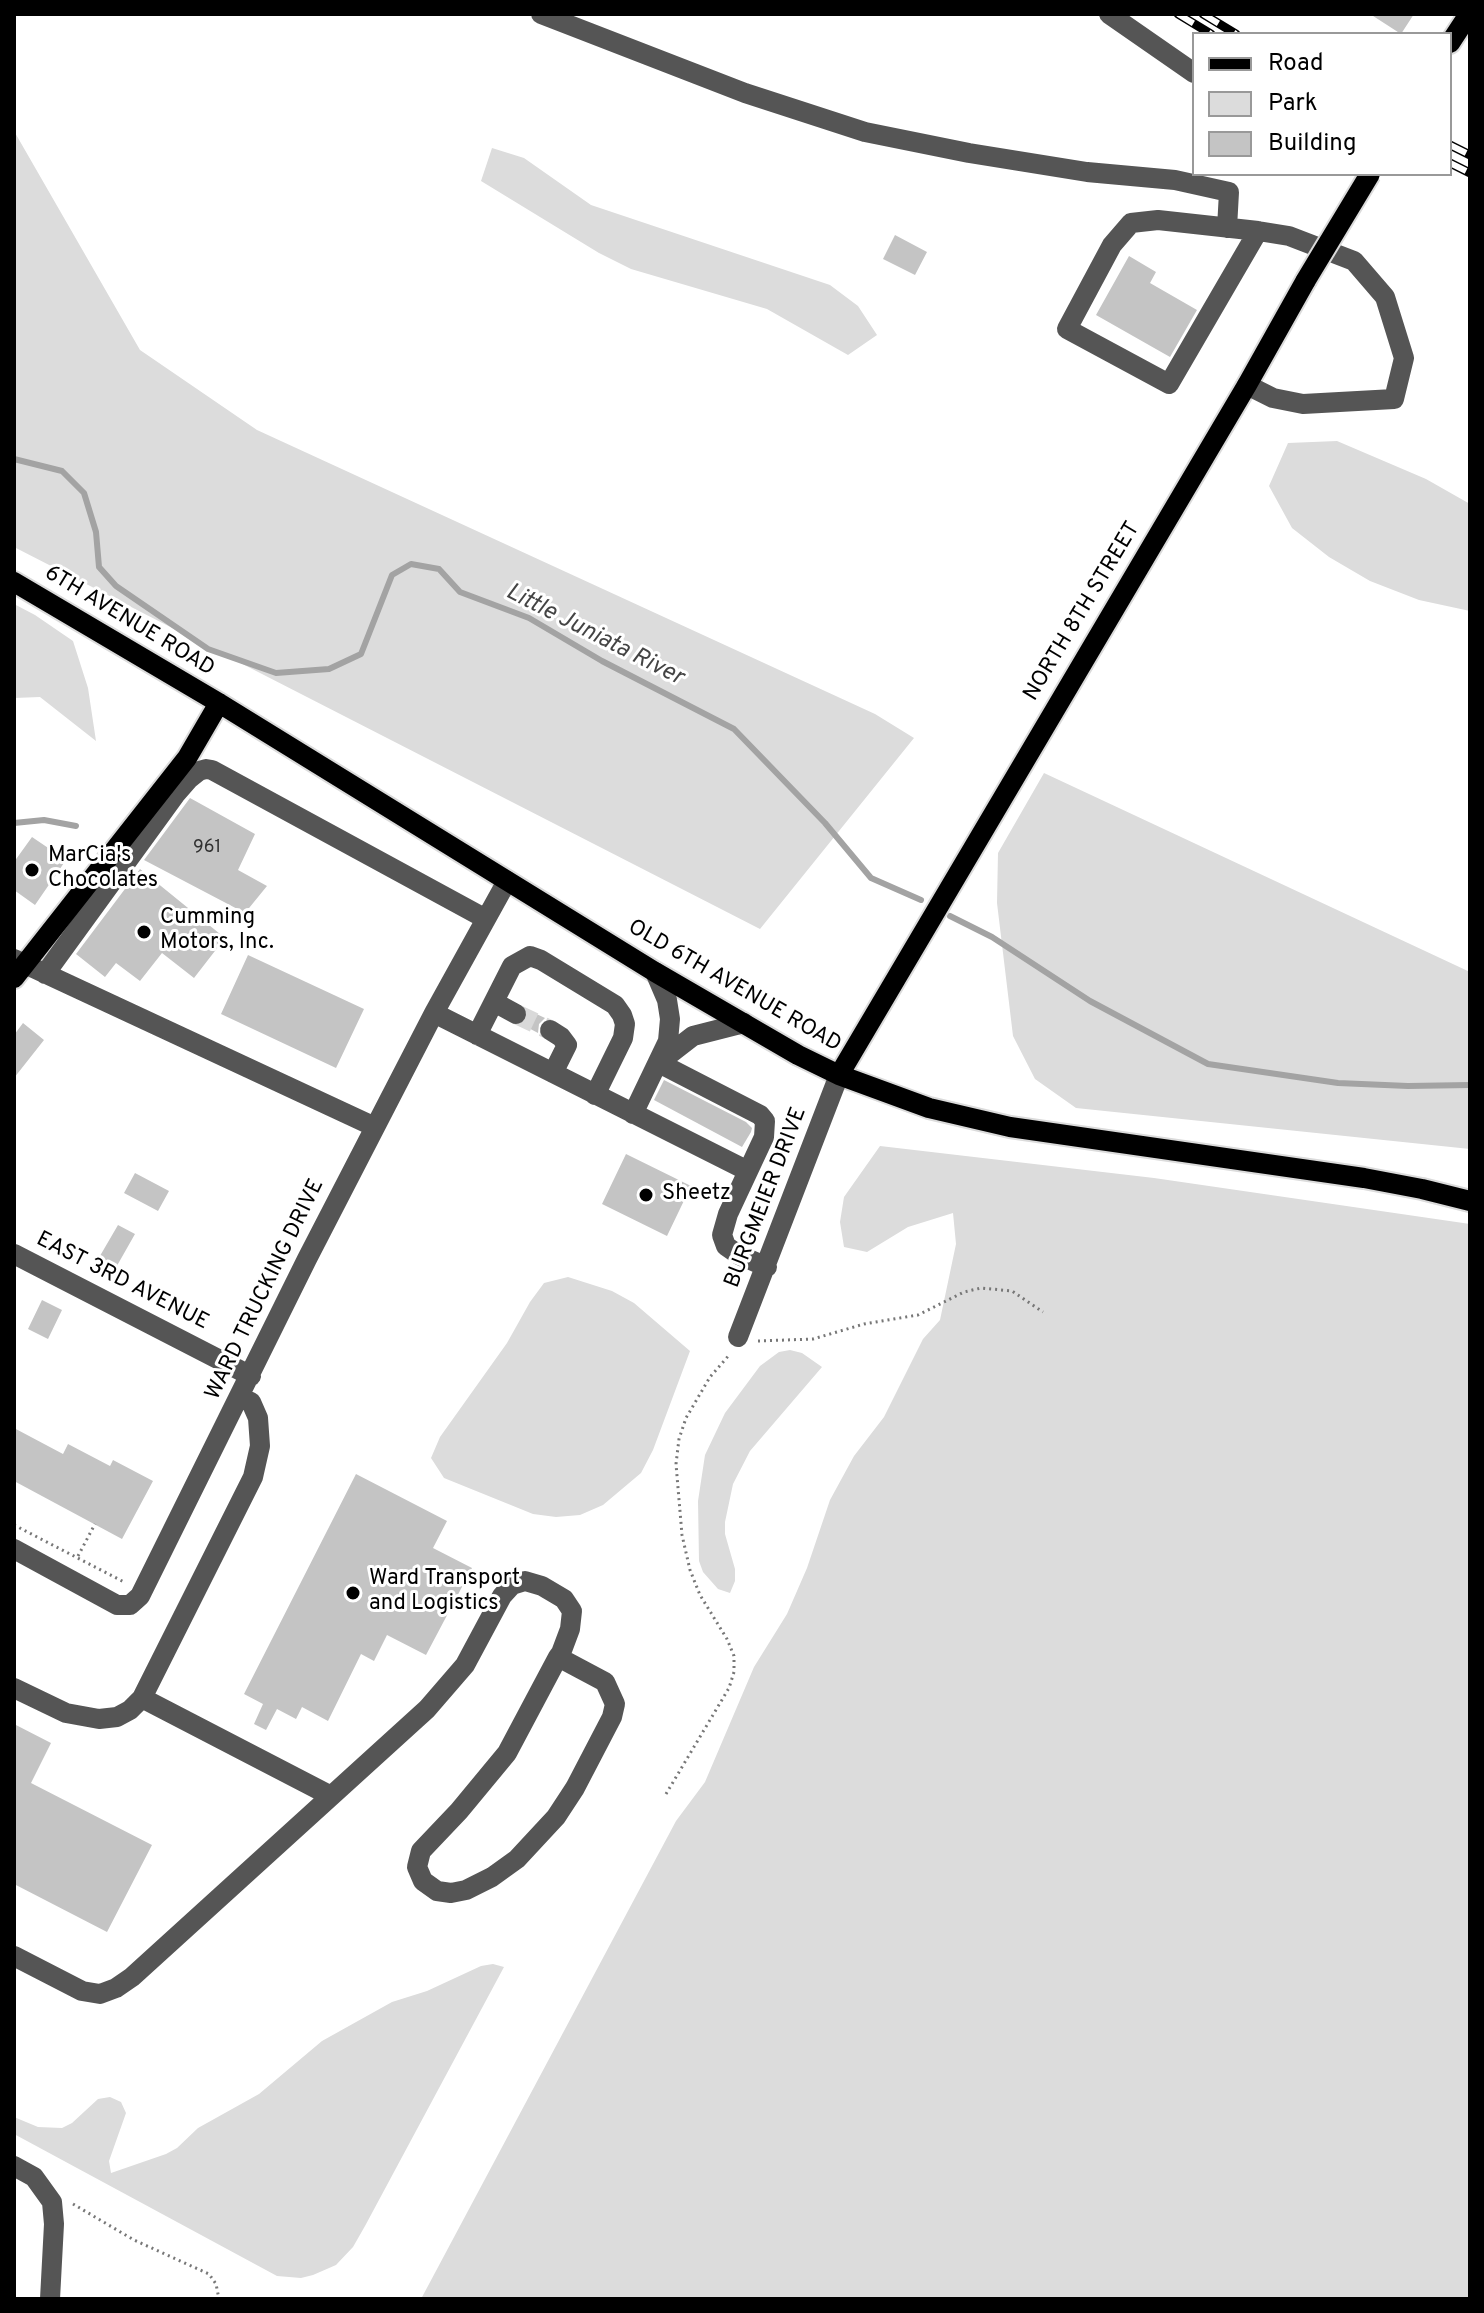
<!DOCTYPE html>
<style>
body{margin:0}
#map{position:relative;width:1484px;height:2313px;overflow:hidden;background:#fff;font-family:Overpass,sans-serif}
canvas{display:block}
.frame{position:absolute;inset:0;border:16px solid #000;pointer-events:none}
.legend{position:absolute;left:1192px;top:32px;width:260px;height:144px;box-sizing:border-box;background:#fff;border:2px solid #999;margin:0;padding:10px 14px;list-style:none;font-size:24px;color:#000}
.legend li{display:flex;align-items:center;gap:16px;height:40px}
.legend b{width:40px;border:2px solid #999}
</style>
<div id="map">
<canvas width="1484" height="2313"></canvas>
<div class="frame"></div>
<ul class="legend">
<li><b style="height:10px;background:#000"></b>Road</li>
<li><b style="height:22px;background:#dcdcdc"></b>Park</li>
<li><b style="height:22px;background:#c4c4c4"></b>Building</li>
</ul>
</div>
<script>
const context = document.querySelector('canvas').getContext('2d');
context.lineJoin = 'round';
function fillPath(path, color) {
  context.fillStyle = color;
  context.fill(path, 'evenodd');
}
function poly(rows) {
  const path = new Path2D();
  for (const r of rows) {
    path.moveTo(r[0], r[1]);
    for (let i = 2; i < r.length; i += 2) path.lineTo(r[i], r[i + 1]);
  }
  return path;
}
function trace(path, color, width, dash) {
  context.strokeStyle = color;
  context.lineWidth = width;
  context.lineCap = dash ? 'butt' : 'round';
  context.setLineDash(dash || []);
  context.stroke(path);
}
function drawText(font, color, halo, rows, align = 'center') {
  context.font = font + ' Overpass,sans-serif';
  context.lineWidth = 6;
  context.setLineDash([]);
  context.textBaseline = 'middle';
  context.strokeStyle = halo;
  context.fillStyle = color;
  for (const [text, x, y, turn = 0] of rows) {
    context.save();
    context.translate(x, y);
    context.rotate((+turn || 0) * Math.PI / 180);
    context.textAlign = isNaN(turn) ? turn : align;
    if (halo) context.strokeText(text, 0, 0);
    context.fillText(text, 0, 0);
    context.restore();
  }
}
fillPath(poly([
 [14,131,140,350,257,430,875,714,914,738,760,929,14,547],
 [492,148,524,158,591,205,830,285,858,306,877,335,848,355,767,309,631,269,599,253,481,181],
 [1337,441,1426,479,1470,504,1470,611,1419,600,1370,581,1329,557,1292,528,1269,486,1288,443],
 [14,604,35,615,73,641,88,688,96,741,40,697,14,698],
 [1044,773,1470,972,1470,1149,1076,1108,1035,1079,1013,1036,997,903,998,853],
 [880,1146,1154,1178,1470,1224,1470,2299,421,2299,676,1821,705,1782,754,1667,787,1614,807,1568,830,1500,854,1456,884,1417,923,1339,940,1320,956,1244,953,1213,908,1227,867,1252,844,1247,840,1222,844,1197],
 [568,1277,612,1291,634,1303,690,1351,653,1450,641,1473,603,1505,580,1515,556,1517,533,1514,444,1478,431,1458,440,1437,507,1343,530,1302,544,1283],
 [790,1350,802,1353,822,1367,750,1451,733,1484,725,1522,725,1534,735,1569,735,1581,730,1593,718,1589,703,1572,699,1561,698,1501,705,1455,725,1413,760,1366,779,1352],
 [493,1964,504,1967,365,2226,353,2247,336,2265,313,2275,301,2278,277,2276,14,2134,14,2117,38,2127,62,2128,72,2123,98,2099,110,2097,121,2102,126,2113,109,2161,111,2173,166,2154,177,2148,198,2128,259,2094,322,2041,392,2002,427,1991,481,1966]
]), '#dcdcdc');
trace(poly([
 [14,459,62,471,84,493,96,532,99,567,116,586,208,649,276,673,329,669,361,654,392,575,411,564,439,569,460,592,529,618,602,661,734,729,825,823,871,878,921,900],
 [14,823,44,820,76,826],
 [950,916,992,937,1090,1001,1208,1064,1338,1083,1408,1086,1470,1085]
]), '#a3a3a3', 6);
fillPath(poly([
 [1370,14,1414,14,1401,34],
 [895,235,927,252,915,275,883,259],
 [1129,256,1156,272,1150,283,1197,310,1170,357,1096,315],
 [190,798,255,834,238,870,267,886,245,913,144,860],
 [32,837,66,860,35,905,14,890,14,862],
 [140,869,225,938,194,978,162,953,140,981,116,963,105,977,76,954],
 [248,955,364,1009,336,1068,221,1014],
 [528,1010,545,1018,539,1024,538,1033,523,1025,528,1020],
 [23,1023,44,1040,14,1078,14,1035],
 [664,1080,746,1122,752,1128,751,1132,742,1147,654,1100],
 [626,1154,691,1186,667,1236,602,1204],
 [135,1173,169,1191,158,1211,124,1193],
 [118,1225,135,1234,114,1271,97,1261],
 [42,1300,62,1310,48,1339,28,1329],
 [14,1428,63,1454,68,1444,110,1466,113,1460,153,1481,122,1539,14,1481],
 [356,1474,447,1521,433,1548,472,1568,426,1655,387,1635,374,1661,361,1654,328,1721,302,1707,296,1719,277,1709,266,1730,254,1724,263,1704,244,1694],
 [14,1724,51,1743,31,1783,152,1845,107,1932,14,1884]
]), '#c4c4c4');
trace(poly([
 [516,1014,550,1030]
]), '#d9d9d9', 20, [20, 10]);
const major = poly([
 [1450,43,1469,14],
 [14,582,219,703,655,972,798,1055,839,1075,929,1108,1010,1127,1364,1178,1422,1189,1470,1201],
 [14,978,187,758,219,703],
 [839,1075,1247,385,1306,280]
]);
trace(major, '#dbdbdb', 24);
trace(poly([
 [758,1341,813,1339,864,1324,918,1315,964,1292,981,1288,1012,1291,1043,1312],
 [14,1525,124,1582],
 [78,1556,95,1524],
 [666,1794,729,1688,734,1672,734,1656,727,1639,700,1595,690,1570,682,1535,676,1464,679,1439,686,1418,710,1377,730,1354],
 [73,2204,134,2240,209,2274,216,2284,219,2299]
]), '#777', 3, [2, 4]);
trace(poly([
 [541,14,745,93,865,132,969,153,1087,172,1175,180,1229,192,1227,228],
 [1109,14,1194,73],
 [1247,385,1273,398,1303,404,1394,399,1404,358,1385,297,1354,261,1289,236,1258,231,1158,220,1131,223,1112,245,1067,329,1169,384,1258,231],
 [14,959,375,1127],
 [45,974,175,795,189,779,199,771,206,769,212,770,486,919],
 [494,1002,516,1014],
 [434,1013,748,1171],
 [550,1030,561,1037,567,1045,553,1073],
 [477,1035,512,966,530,956,541,960,615,1005,622,1015,625,1024,623,1038,595,1095],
 [662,1060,693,1036,744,1023],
 [659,1063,760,1115,765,1121,764,1137,728,1214,722,1235,726,1246,739,1255,767,1267],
 [633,1114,668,1041,670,1019,667,1000,655,972],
 [14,1254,251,1376],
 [738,1337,839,1075],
 [14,1549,117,1605,130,1605,140,1596,307,1259,434,1013,507,881],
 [14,1688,66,1713,99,1719,117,1717,130,1710,142,1698,253,1477,260,1446,258,1418,251,1402,240,1397],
 [142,1698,331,1796],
 [14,1956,82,1991,100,1994,116,1988,132,1977,427,1709,465,1665,502,1596,512,1585,525,1581,542,1586,564,1599,572,1611,570,1629,561,1653,558,1657,507,1753,459,1811,421,1851,417,1867,423,1881,437,1891,451,1893,466,1890,492,1877,517,1859,556,1817,575,1788,612,1717,615,1704,605,1682,558,1657],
 [14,2166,34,2177,52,2202,54,2224,50,2299]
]), '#555', 20);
trace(major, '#000', 20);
const rail = poly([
 [1178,14,1211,34],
 [1203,14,1236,34],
 [1450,145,1470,155],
 [1450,163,1470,173]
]);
trace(rail, '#000', 9);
trace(rail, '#fff', 6, [18]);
const majorBridge = poly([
 [1306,280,1370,174]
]);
trace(majorBridge, '#dbdbdb', 24, []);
trace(majorBridge, '#000', 20);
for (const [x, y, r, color] of [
 [32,870,8,"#000"],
 [144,932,8,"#000"],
 [646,1195,8,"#000"],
 [353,1593,8,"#000"]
]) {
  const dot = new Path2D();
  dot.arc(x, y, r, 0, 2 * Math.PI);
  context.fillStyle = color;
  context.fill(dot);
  trace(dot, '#fff', 3);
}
drawText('18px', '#313131', null, [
 ["961",207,848]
]);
drawText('22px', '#000', '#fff', [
 ["NORTH 8TH STREET",1083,612,-59],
 ["6TH AVENUE ROAD",129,622,31],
 ["OLD 6TH AVENUE ROAD",734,987,30],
 ["BURGMEIER DRIVE",767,1198,-69],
 ["EAST 3RD AVENUE",122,1282,27],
 ["WARD TRUCKING DRIVE",266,1290,-64]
]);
drawText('22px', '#000', '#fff', [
 ["MarCia's",48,857],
 ["Chocolates",48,882],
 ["Cumming",160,919],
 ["Motors, Inc.",160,944],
 ["Sheetz",662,1195],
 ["Ward Transport",369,1580],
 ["and Logistics",369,1605]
], 'left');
drawText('italic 24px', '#444', '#fff', [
 ["Little Juniata River",594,636,27]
]);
</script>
